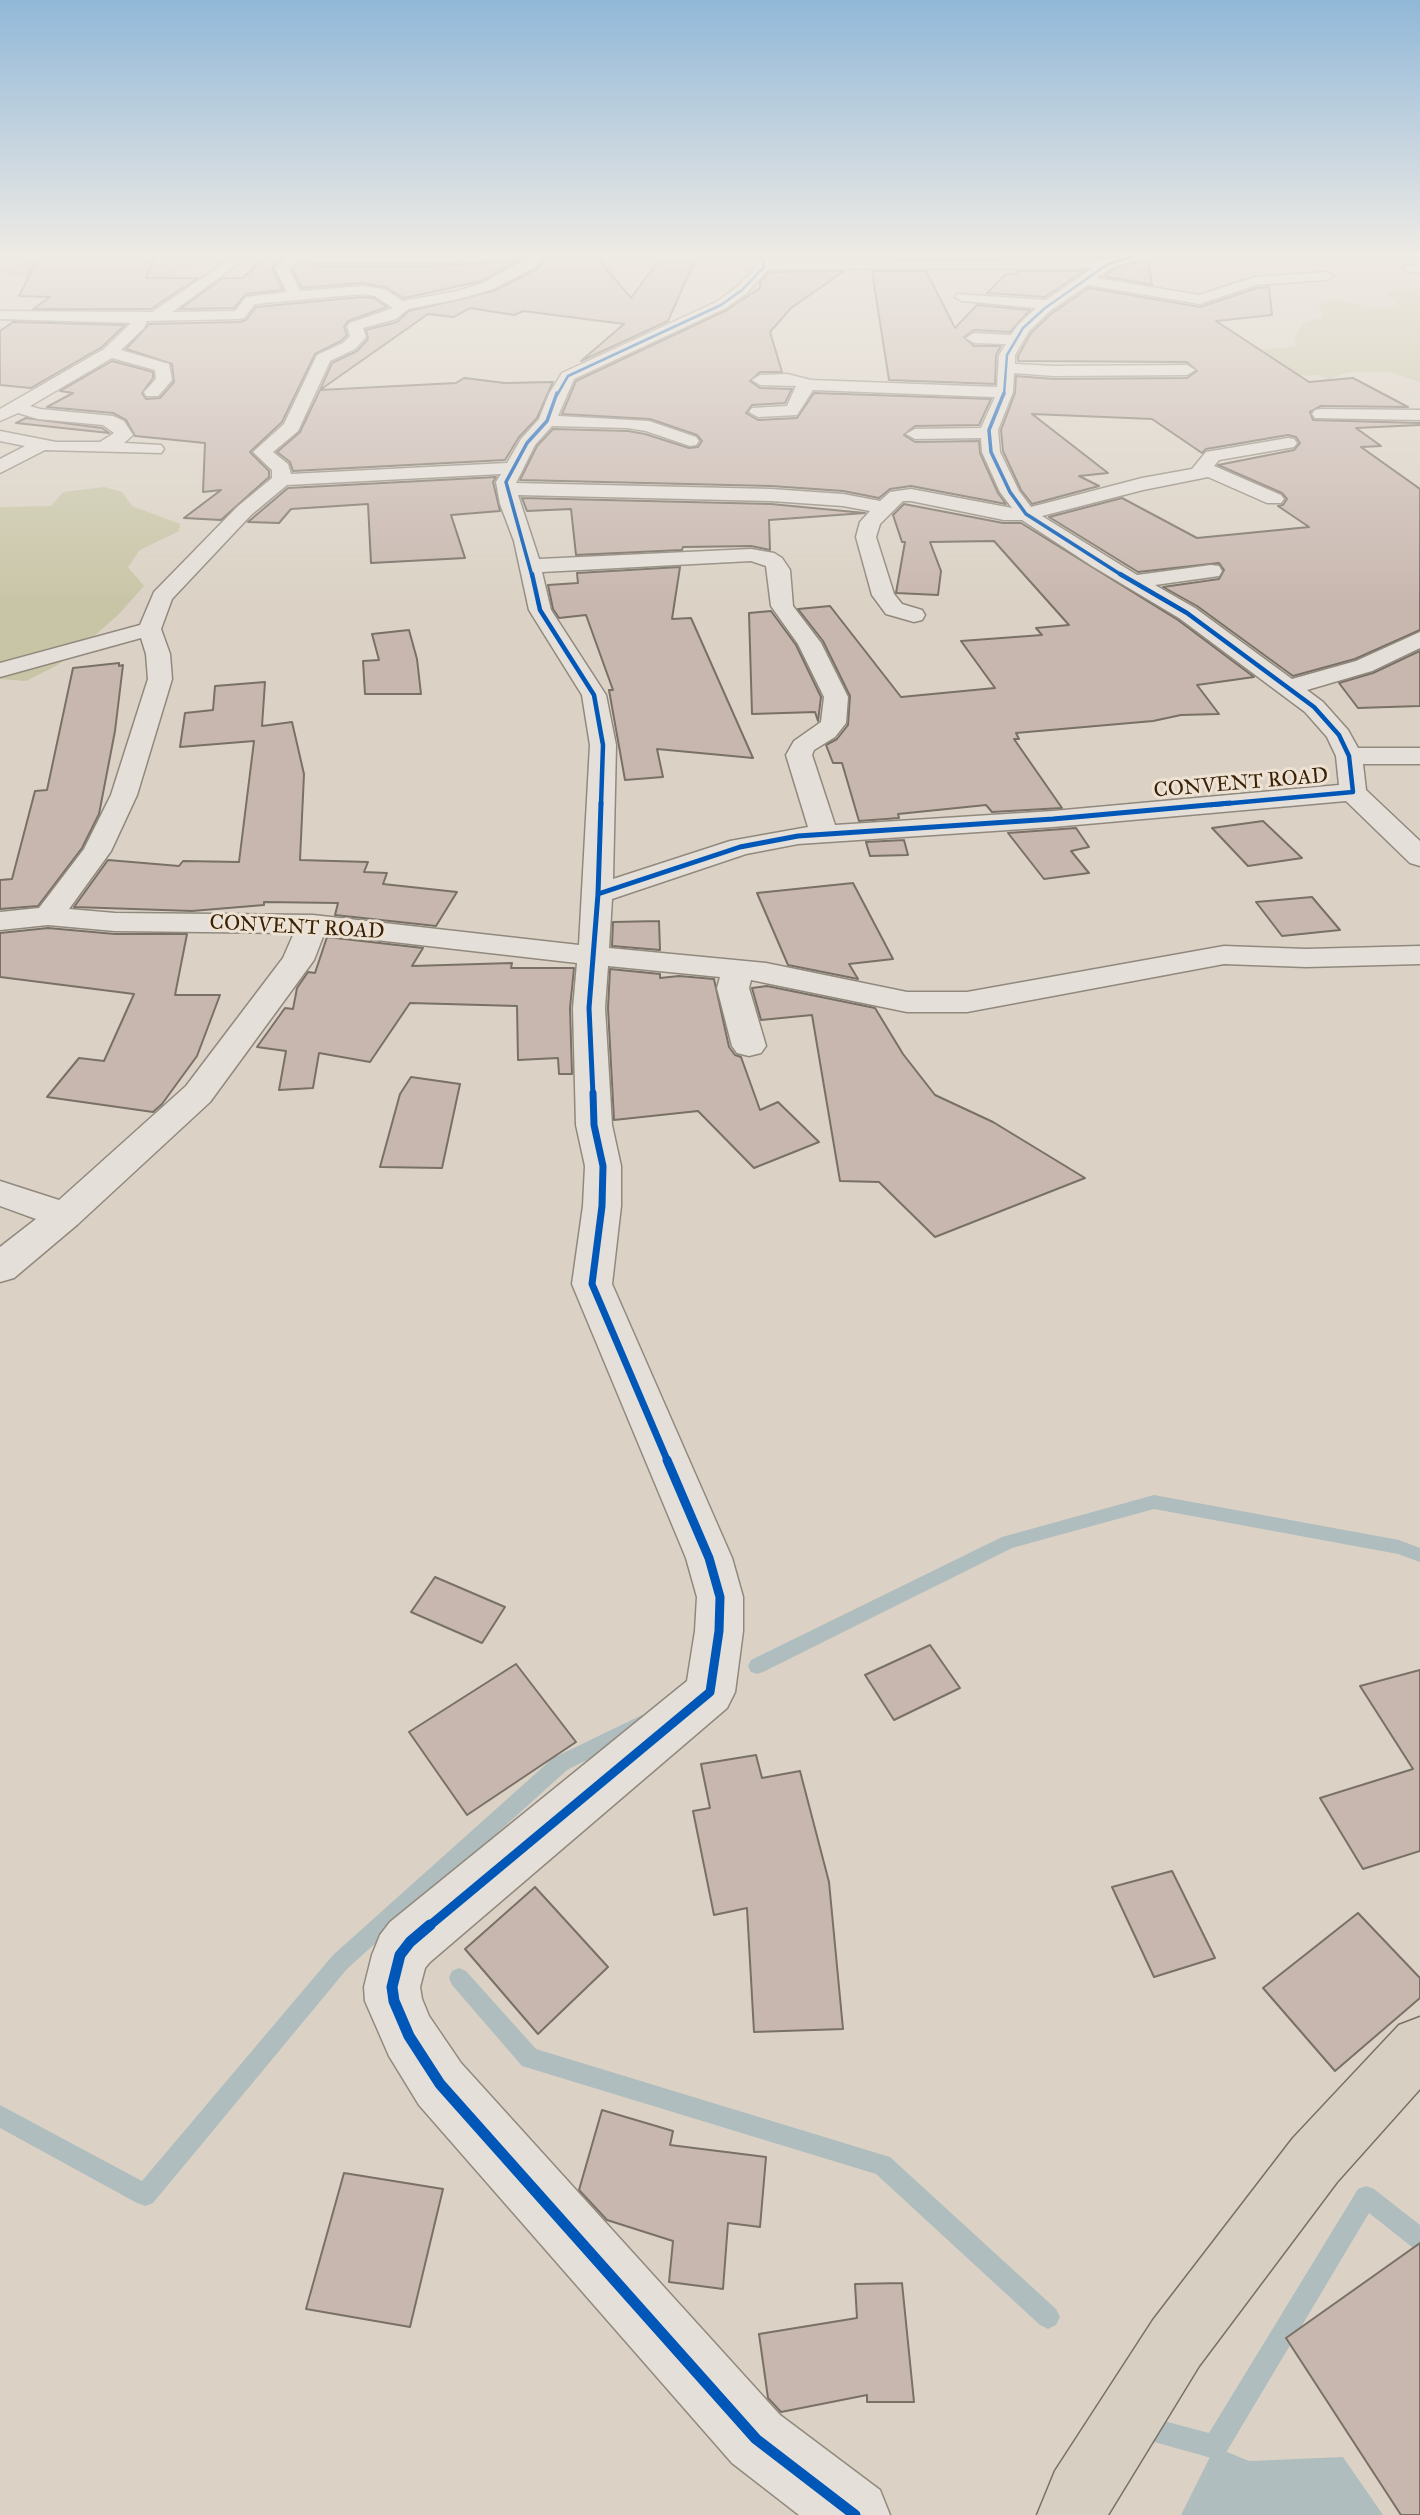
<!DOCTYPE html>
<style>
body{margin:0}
canvas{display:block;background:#dbd2c5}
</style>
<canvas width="1420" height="2515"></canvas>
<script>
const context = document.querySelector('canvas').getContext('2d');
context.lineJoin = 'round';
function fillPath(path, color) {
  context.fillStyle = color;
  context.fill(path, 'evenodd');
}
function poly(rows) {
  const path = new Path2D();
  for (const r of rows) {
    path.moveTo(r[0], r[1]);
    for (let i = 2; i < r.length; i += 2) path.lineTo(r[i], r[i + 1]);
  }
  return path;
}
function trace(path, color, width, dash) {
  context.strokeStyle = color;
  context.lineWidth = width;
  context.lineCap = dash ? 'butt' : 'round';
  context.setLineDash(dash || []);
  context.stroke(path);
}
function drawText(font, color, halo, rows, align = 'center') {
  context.font = font + ' "IM FELL Great Primer",serif';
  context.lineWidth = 6;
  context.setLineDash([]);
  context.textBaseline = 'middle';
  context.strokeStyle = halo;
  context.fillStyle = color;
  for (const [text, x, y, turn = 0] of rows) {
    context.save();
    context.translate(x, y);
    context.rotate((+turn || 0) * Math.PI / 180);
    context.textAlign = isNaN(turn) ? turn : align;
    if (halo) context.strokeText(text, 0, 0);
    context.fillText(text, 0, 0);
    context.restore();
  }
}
fillPath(poly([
 [30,260,165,264,189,266,162,282,59,281,0,274,4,269],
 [1406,289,1420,290,1420,382,1391,372,1351,372,1338,375,1331,380,1319,375,1293,376,1150,361,1228,350,1285,348,1297,345,1294,339,1303,323,1323,316,1318,304,1338,300,1382,309,1399,305,1385,292],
 [105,487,122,492,132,506,180,524,179,531,140,550,128,567,144,586,118,615,84,645,56,666,26,681,0,679,0,507,51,506,63,492]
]), '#c8c5a7');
fillPath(poly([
 [1215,2447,1249,2461,1343,2457,1383,2515,1181,2515]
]), '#afbdbf');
fillPath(poly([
 [1154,1495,1399,1540,1420,1548,1420,1562,1398,1554,1154,1509,1012,1548,763,1672,757,1674,751,1672,748,1666,751,1660,1002,1537,1154,1495],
 [642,1715,648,1717,651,1723,648,1729,567,1770,347,1969,153,2203,145,2206,137,2203,0,2128,0,2105,142,2181,333,1955,553,1758,642,1715],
 [459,1968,466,1971,536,2049,890,2157,1056,2309,1060,2317,1056,2325,1048,2329,1040,2325,876,2174,522,2066,452,1985,449,1978,452,1971,459,1968],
 [1366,2186,1374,2189,1420,2225,1420,2250,1412,2247,1369,2213,1224,2456,1215,2459,1140,2438,1137,2429,1140,2420,1149,2417,1209,2433,1358,2189,1366,2186]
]), '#afbdbf');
const building = poly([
 [44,251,157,251,146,278,198,278,151,309,33,309,50,297,19,296,41,252,44,251],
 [271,251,290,251,272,268,283,290,246,294,234,308,180,309,223,278,243,278,271,251],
 [309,251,432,252,315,252,306,258,315,266,431,266,517,261,482,281,404,298,385,287,362,283,302,288,292,270,309,251],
 [543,251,590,251,590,257,598,259,631,298,659,260,694,262,668,321,581,361,624,324,523,311,514,315,470,308,454,317,428,314,320,390,332,363,357,351,368,339,366,330,397,322,409,311,494,291,537,269,544,261,543,251],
 [767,251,873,251,863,258,772,258,767,251],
 [1074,251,1127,251,1107,257,1034,256,1074,251],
 [1148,259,1152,285,1104,276,1114,269,1148,259],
 [844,271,791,308,770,332,782,372,760,372,750,381,760,388,792,389,785,403,752,405,746,413,758,420,797,418,814,393,991,399,979,425,915,426,904,435,915,442,979,441,980,453,998,493,1006,504,911,486,890,489,879,498,843,491,771,486,520,480,537,446,553,429,628,431,645,434,689,448,698,447,702,441,697,435,650,419,562,414,576,381,727,310,760,288,760,282,770,272,844,271],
 [872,271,926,271,955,328,977,305,1030,310,1010,332,974,330,964,337,974,346,1001,346,996,355,995,384,889,380,872,271],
 [1016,271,1084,271,1045,297,987,293,1006,274,1017,274,1016,271],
 [1269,287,1272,315,1216,321,1309,382,1353,378,1408,407,1321,406,1310,412,1313,420,1420,423,1420,425,1356,428,1381,446,1361,447,1420,489,1420,630,1355,659,1293,676,1197,606,1163,587,1219,579,1224,570,1219,563,1138,572,1049,517,1122,498,1197,538,1309,527,1278,506,1283,505,1287,499,1282,493,1218,465,1294,450,1300,443,1296,437,1288,435,1206,449,1202,453,1152,419,1032,414,1108,473,1079,476,1099,486,1032,504,1021,490,1003,451,1001,430,1015,393,1016,376,1054,379,1187,378,1197,371,1187,362,1018,361,1018,356,1031,333,1052,313,1089,288,1200,307,1257,288,1269,287],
 [362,297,374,298,387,307,348,321,344,327,347,335,341,341,315,354,282,422,250,452,269,471,269,477,221,520,184,518,221,490,203,492,205,443,135,436,126,420,113,413,47,407,73,393,60,391,112,361,153,372,153,378,142,393,146,399,160,398,174,382,172,364,126,349,149,324,240,322,246,320,256,307,362,297],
 [13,322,125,325,102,347,31,388,0,385,0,331,13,322],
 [464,378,505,383,553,382,537,418,519,437,505,460,293,471,290,462,277,452,300,432,320,390,456,383,464,378],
 [26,418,102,428,109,433,16,423,26,418],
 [496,477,493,482,500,511,451,515,465,558,371,563,368,504,291,509,279,523,248,522,288,488,496,477],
 [522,498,771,504,865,513,769,520,770,550,751,546,683,547,682,550,576,555,571,509,527,511,522,498],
 [904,504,1003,523,1021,523,1178,620,1254,677,1197,685,1219,714,1181,715,1153,721,1016,733,1019,739,1014,739,1062,808,992,812,986,805,898,814,899,818,859,821,842,763,833,763,826,745,837,739,848,725,850,696,823,641,798,609,830,606,901,697,995,688,961,641,1042,635,1036,628,1069,625,994,541,930,542,941,571,938,595,896,593,905,542,902,542,893,515,904,504],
 [680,567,672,619,691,618,753,758,657,749,663,777,625,780,609,690,613,690,586,615,559,618,553,609,548,585,578,583,577,573,680,567],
 [771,611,796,645,821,697,818,721,815,712,752,714,749,613,771,611],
 [409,630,417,659,421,694,365,694,363,661,379,660,372,634,409,630],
 [1420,651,1420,706,1358,708,1339,683,1373,673,1420,651],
 [119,663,119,666,123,665,115,731,99,814,82,848,38,906,0,909,0,880,12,879,35,791,47,790,73,668,119,663],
 [265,682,262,726,292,722,304,774,300,860,368,862,364,872,387,873,383,884,457,892,436,926,335,915,338,903,264,902,264,905,192,911,74,907,108,860,179,866,183,861,239,862,254,741,180,747,185,713,213,710,215,686,265,682],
 [1263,821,1302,858,1248,866,1212,828,1263,821],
 [1076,828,1089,847,1071,851,1089,873,1044,879,1008,833,1076,828],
 [904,840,908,855,870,856,866,842,904,840],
 [853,883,893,959,849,964,858,979,788,965,757,893,853,883],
 [1312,897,1340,930,1282,936,1256,902,1312,897],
 [659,921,660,950,612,946,613,922,659,921],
 [48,928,115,934,187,934,175,995,220,995,197,1056,162,1104,153,1112,47,1097,79,1058,104,1061,134,994,0,977,0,933,48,928],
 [327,937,423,948,412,966,512,963,511,968,574,968,570,1008,572,1074,559,1074,558,1058,518,1060,517,1006,410,1003,370,1062,319,1053,313,1088,279,1090,286,1051,257,1047,285,1008,293,1009,297,988,308,972,315,973,327,937],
 [610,969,660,974,660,978,679,976,714,979,729,1047,735,1055,741,1057,760,1110,778,1102,819,1142,754,1168,698,1111,614,1120,608,1008,610,969],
 [767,986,875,1008,903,1054,935,1095,993,1122,1085,1178,935,1237,879,1182,840,1181,812,1015,761,1020,752,988,767,986],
 [411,1077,460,1084,442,1168,380,1167,400,1094,411,1077],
 [435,1577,505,1607,482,1643,411,1612,435,1577],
 [930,1645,960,1688,894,1720,865,1675,930,1645],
 [516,1664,576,1742,467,1815,409,1732,516,1664],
 [1420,1670,1420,1851,1363,1869,1320,1798,1413,1769,1360,1686,1420,1670],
 [756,1755,762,1778,800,1771,829,1882,843,2029,754,2032,747,1908,714,1915,693,1811,710,1808,701,1764,756,1755],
 [1172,1871,1215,1958,1154,1977,1112,1887,1172,1871],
 [535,1887,608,1967,538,2034,465,1949,535,1887],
 [1358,1913,1420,1978,1420,1998,1335,2071,1263,1988,1358,1913],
 [602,2110,673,2131,670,2145,766,2157,760,2227,728,2223,723,2289,669,2282,673,2241,607,2220,579,2190,602,2110],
 [344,2173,443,2189,410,2327,306,2309,344,2173],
 [1420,2243,1420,2515,1401,2515,1286,2338,1420,2243],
 [902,2283,914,2402,867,2402,867,2395,781,2412,768,2398,759,2334,857,2318,855,2284,902,2283]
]);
fillPath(building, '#c8b7af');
trace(building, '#797166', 2);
const minor = poly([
 [293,252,307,252,289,269,300,291,362,286,384,289,403,301,457,291,483,283,528,258,431,263,315,263,308,259,315,255,431,255,503,252,540,252,542,259,535,267,493,289,459,299,408,309,396,319,363,328,366,337,355,349,330,361,298,431,273,452,288,464,291,474,507,463,521,439,539,419,549,394,562,373,716,302,737,287,756,267,757,261,752,252,764,252,771,261,1107,260,1135,252,1153,252,1152,255,1113,267,1097,278,1199,295,1254,277,1327,272,1334,276,1327,280,1256,285,1200,304,1088,285,1050,311,1029,331,1015,355,1015,364,1054,366,1187,365,1195,370,1187,375,1054,376,1014,373,1013,392,998,430,1000,452,1019,491,1031,507,1142,478,1192,469,1206,452,1288,438,1294,439,1297,443,1294,447,1219,460,1214,466,1281,495,1284,499,1281,503,1267,503,1208,477,1143,490,1042,516,1137,575,1211,565,1219,566,1222,571,1219,576,1155,585,1195,608,1292,679,1356,661,1420,632,1420,648,1372,671,1307,690,1323,702,1348,730,1358,748,1420,748,1420,764,1363,764,1366,790,1420,841,1420,866,1410,863,1346,801,1053,827,798,844,746,854,612,899,609,948,766,963,907,992,967,992,1224,946,1306,949,1420,946,1420,964,1306,967,1224,964,967,1012,907,1012,751,980,749,988,766,1046,761,1053,749,1056,737,1053,732,1046,717,988,720,977,608,966,605,1008,612,1125,621,1166,621,1206,612,1284,732,1558,743,1597,743,1631,735,1692,727,1708,430,1962,425,1968,420,1987,422,1999,429,2016,461,2063,780,2415,880,2490,890,2515,799,2515,732,2463,419,2105,389,2056,365,2001,364,1987,372,1955,380,1935,390,1922,687,1681,695,1631,697,1597,686,1558,572,1284,583,1206,585,1166,576,1125,573,1008,577,963,324,934,314,960,210,1102,78,1224,14,1278,0,1282,0,1247,36,1219,0,1206,0,1181,59,1200,186,1086,283,958,294,933,115,931,48,925,0,930,0,912,39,908,84,849,111,795,148,679,146,654,141,638,0,677,0,663,140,625,154,592,237,507,272,478,272,470,253,452,284,424,317,355,343,343,350,336,347,326,350,323,393,308,375,296,362,294,255,304,244,318,239,319,147,321,144,328,121,350,169,364,172,380,158,396,146,396,144,392,156,379,155,370,112,358,30,406,40,409,113,416,124,421,133,435,124,443,161,445,164,449,161,453,45,450,0,473,0,459,25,446,0,441,0,431,56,442,100,442,114,433,103,425,38,419,18,413,0,421,0,409,104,349,131,323,0,319,0,311,152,312,230,259,235,260,235,266,172,312,235,311,246,297,287,292,275,268,293,252],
 [1093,268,1046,300,957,294,955,297,962,301,1036,308,1018,325,1011,335,974,333,966,338,974,343,1006,344,999,355,997,387,811,380,787,374,760,375,752,380,760,385,796,386,787,406,752,408,749,412,758,417,797,415,813,390,995,397,981,428,915,429,906,434,915,439,981,438,982,452,1000,492,1012,508,911,489,890,492,880,501,843,494,771,489,516,483,535,445,552,426,628,428,646,431,690,446,696,445,699,441,696,437,649,421,558,416,574,379,726,308,747,293,769,269,1093,268],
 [501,474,496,482,500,504,514,541,529,610,582,695,590,745,579,945,313,915,115,913,69,909,111,851,137,795,172,679,170,654,161,629,172,599,251,515,287,485,501,474],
 [518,495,771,501,843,506,870,511,860,522,856,537,872,595,886,614,914,622,922,620,925,615,922,610,902,604,894,594,876,537,880,524,903,501,911,501,1004,520,1022,520,1092,566,1179,618,1305,712,1327,737,1336,756,1339,785,1053,811,835,825,812,755,814,750,835,737,846,723,848,697,821,643,793,606,790,570,782,558,774,553,751,549,539,559,518,495],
 [751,561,766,566,771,606,798,644,824,697,821,722,794,741,786,755,808,827,730,841,613,879,616,745,606,695,551,610,542,572,751,561],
 [592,252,611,252,598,257,593,256,592,252],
 [1420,264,1420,272,1411,273,1404,269,1406,266,1420,264],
 [1321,409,1420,410,1420,420,1315,418,1312,414,1315,410,1321,409]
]);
const major = poly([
 [1420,2017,1420,2089,1337,2182,1199,2366,1108,2515,1037,2515,1055,2471,1153,2320,1293,2138,1399,2025,1420,2017]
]);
trace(minor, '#91897e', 3);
trace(major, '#797166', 3);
fillPath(minor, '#e4dfd8');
fillPath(major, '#d8cfc3');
trace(poly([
 [557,395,568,376,721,305,742,290,763,268,764,261,758,252],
 [1004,395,1007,355,1023,328,1045,308,1108,264,1147,252]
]), '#0057b8', 2.5);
trace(poly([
 [1004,393,989,430,991,452,1010,492,1026,514,1123,576],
 [532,576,506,482,527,443,547,421,557,393]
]), '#0057b8', 3.5);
trace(poly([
 [532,574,540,610,594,695,603,745,601,805],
 [1120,574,1187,613,1314,707,1339,735,1349,756,1353,792,1211,805]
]), '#0057b8', 4.5);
trace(poly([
 [598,894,740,847,798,836,1053,819,1230,803],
 [593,1095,589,1008,598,894,601,803]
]), '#0057b8', 5);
trace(poly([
 [593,1093,594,1125,603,1166,602,1206,592,1284,668,1462]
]), '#0057b8', 7);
trace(poly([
 [428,1927,710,1692,719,1631,720,1597,709,1558,667,1460]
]), '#0057b8', 9);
trace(poly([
 [430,1925,410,1942,400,1955,392,1987,394,2001,409,2036,440,2084,756,2439,855,2515]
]), '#0057b8', 11);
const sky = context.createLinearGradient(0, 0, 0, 604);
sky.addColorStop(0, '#91b8d8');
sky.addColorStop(0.42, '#efebe5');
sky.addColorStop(1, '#efebe500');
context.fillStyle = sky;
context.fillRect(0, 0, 1420, 604);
drawText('21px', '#3a2207', '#ede2d3', [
 ["CONVENT ROAD",1241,784,-5],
 ["CONVENT ROAD",297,928,3]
]);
</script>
